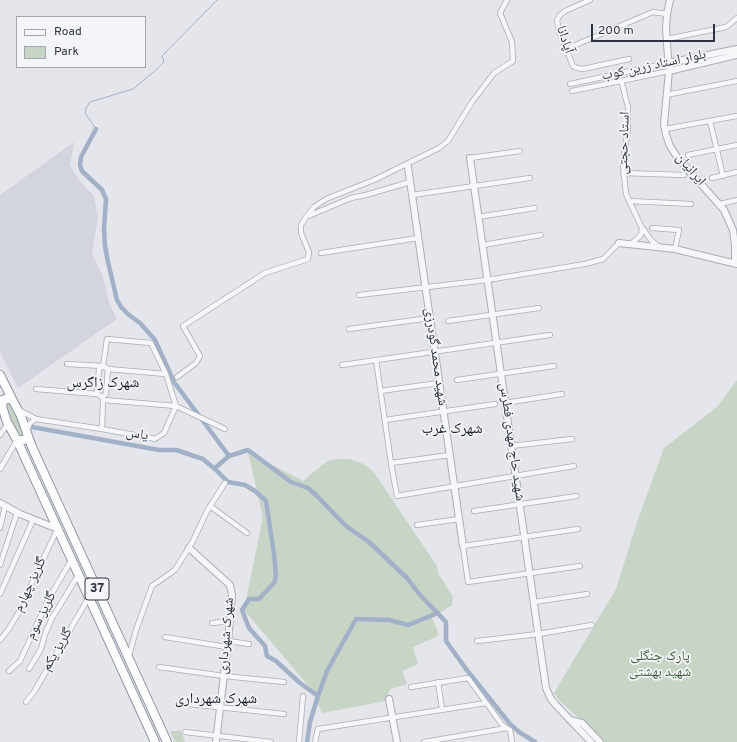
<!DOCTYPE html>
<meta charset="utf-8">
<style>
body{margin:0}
#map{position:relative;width:737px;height:742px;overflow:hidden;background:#e4e6eb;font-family:Overpass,sans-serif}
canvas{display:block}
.legend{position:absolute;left:16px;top:16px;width:130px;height:52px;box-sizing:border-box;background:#f4f5f8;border:1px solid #a4a7af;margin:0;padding:5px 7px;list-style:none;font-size:12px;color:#2d3342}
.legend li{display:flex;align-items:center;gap:8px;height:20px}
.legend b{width:20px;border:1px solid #a4a7af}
.scale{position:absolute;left:591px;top:24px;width:124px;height:18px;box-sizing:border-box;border:2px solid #2d3342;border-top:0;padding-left:5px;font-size:12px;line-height:14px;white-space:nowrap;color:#2d3342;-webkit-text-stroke:3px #f4f5f8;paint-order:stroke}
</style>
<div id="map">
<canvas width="737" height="742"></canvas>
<ul class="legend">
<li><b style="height:5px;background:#f7f7f9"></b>Road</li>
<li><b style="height:11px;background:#c8d4c6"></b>Park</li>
</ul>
<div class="scale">200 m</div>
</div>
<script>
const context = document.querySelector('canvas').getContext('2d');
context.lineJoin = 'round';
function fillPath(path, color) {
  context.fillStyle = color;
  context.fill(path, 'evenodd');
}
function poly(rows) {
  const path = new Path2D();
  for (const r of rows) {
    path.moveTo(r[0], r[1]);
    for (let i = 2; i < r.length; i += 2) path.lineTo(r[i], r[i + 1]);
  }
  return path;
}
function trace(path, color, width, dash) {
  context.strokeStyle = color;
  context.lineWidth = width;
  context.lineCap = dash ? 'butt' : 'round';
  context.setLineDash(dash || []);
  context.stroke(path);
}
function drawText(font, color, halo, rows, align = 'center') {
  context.font = font + ' Overpass,"Noto Naskh Arabic",sans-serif';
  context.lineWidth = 3.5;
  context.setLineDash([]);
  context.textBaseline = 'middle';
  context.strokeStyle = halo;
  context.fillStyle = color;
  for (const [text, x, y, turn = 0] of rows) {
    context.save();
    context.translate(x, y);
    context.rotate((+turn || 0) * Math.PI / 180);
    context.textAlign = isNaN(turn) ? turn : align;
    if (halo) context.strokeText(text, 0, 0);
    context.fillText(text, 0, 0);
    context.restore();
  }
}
fillPath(poly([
 [74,142,70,165,79,180,94,196,98,218,92,254,103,277,109,303,117,319,18,388,0,352,0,195]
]), '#d2d5dd');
fillPath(poly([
 [737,380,737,742,604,742,558,699,554,693,616,589,638,519,664,448,717,407],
 [6,403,11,404,16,410,23,435,21,436,20,436,15,432,5,405],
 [248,452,303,481,322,465,330,460,338,459,350,459,359,462,367,466,375,474,437,566,438,573,453,597,452,605,432,618,439,634,436,637,413,647,418,664,402,671,407,684,390,689,386,701,322,713,311,689,244,610,263,517],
 [170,731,181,731,185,742,175,742]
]), '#c8d4c6');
trace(poly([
 [96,129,85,113,86,108,90,102,133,89,157,69,164,62,162,56,217,0]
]), '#a2b1c8', 1);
trace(poly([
 [96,129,81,157,80,165,82,171,102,190,106,199,104,229,105,246,108,262,117,300,121,307,129,315,140,323,155,340,174,382,229,456,248,450,291,482,308,488,316,495,346,526,369,542,407,578,420,595,446,622,446,641,466,669,510,724,519,732,535,742],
 [32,427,159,450,176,450,203,459,216,470,228,482,245,485,255,491,266,501,274,554,276,576,274,583,259,599,249,599,242,610,249,628,265,646,267,656,276,661,300,683,318,696,310,722,307,742],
 [215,468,229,456],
 [318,696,327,671,356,619,389,620,408,625,438,613]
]), '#a2b1c8', 4.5);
const minor = poly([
 [590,0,565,11,560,15,557,20,559,31,573,66,577,68,583,69,629,59],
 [667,39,726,27,737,18],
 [566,49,653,12,667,14],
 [621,80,628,107,628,128,623,164,626,194,641,226,651,240,658,246],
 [570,84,668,63],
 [572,91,669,71],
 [666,95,737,81],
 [710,121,723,176],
 [665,129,737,116],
 [688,155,737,145],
 [470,158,520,151],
 [623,173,684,175],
 [712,178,737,172],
 [412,195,530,178],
 [629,201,691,204],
 [720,204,737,200],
 [307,216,314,207,326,199,374,180,439,148,448,141,472,102,494,73,513,61,512,42,500,13,507,0],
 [478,217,535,208],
 [652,228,679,230,675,249],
 [632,243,641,235,642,228],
 [483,245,541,235],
 [321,253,418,238],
 [359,295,487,280,585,264,603,259,619,243],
 [448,321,539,308],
 [349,329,430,318],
 [376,360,391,463,397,496,574,466],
 [342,365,550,335],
 [108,369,106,394,102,397,97,394,99,369,103,366,108,369,166,374],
 [177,377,196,363,200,356,183,326,265,273,308,259,309,252,301,233,301,225,306,217,351,198,366,195,410,182],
 [457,380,554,366],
 [36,389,97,394],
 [380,391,439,383],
 [104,400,176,406,225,429],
 [505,403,562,394],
 [19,410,36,419,102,429,151,438,155,439,164,433,176,406,166,374,151,343,107,339,103,366,67,364],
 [385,420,495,404],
 [102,429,103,399],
 [27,431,30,423,36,419],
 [0,435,8,423],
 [511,446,572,439],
 [391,463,450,455],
 [0,469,17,440],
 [210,506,247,533],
 [474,511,577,496],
 [417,525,459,519],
 [0,528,5,506],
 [578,529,463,546,468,582,580,566],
 [0,565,17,513],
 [0,594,33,520],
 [534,602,587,594],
 [212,623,230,621],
 [165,637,227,647],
 [0,640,8,630,28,597,31,585,57,530],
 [228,641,249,644],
 [477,641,538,634,592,625],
 [129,656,136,630,152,586,175,570,193,541,207,511,225,483],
 [159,667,224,676,284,682],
 [29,669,41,649,45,634,52,618,79,574],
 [9,671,20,661,48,600,72,559],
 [438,682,442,709],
 [411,687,468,678,503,726,510,730,512,742],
 [26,702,34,692,89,597],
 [189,704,284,714],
 [185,732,271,742],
 [299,742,303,696],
 [315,742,318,729,486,703],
 [424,742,507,728]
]);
const tertiary = poly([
 [670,0,667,14,666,29,669,71,664,124,666,135,670,146,677,157,724,210,733,230,735,246,735,263],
 [668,63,737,49],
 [669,71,737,55],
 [470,158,546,688,551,699,556,705,591,742],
 [408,167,463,546],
 [619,243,675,249,737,264],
 [0,503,20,514,58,529],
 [189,548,230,585,232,595,228,641,216,742],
 [389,699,397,742],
 [570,720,582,723,600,742]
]);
const trunk = poly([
 [0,375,12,399],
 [0,400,7,422,17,440,24,440,28,436,21,416,12,399,5,399,2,404],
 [28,436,32,447,167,742],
 [17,440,155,742]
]);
trace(minor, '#a9adb5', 6);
trace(tertiary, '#a9adb5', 8);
trace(trunk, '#8c93a1', 10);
trace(minor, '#f7f7f9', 4.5);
trace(tertiary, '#f7f7f9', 6);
trace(trunk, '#fff', 8);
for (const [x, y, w] of [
 [97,589,24]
]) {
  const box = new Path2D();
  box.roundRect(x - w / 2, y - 11, w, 22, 3);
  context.fillStyle = '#f4f5f8';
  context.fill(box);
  trace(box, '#2d3342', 1);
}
drawText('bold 13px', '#2d3342', null, [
 ["37",97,589]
]);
drawText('14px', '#2d3342', '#f4f5f8', [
 ["آپادانا",564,40,71],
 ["بلوار استاد زرین کوب",654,66,-12],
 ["استاد حجتی",625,143,-88],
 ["ایرانیان",690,170,49],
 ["شهید محمد گودرزی",435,357,82],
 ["یاس",137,435,9],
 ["شهید حاج مهدی فطرس",511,442,82],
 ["گلریز چهارم",31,585,-65],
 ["گلریز سوم",42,616,-64],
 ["شهرک شهرداری",227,636,-85],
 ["گلریز یکم",58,650,-60]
]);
drawText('14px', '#3f5d3b', '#f4f5f8', [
 ["پارک جنگلی",660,657],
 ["شهید بهشتی",660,673]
]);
drawText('15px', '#1f2433', '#f4f5f8', [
 ["شهرک زاگرس",103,384],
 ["شهرک غرب",452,430],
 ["شهرک شهرداری",216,700]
]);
</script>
